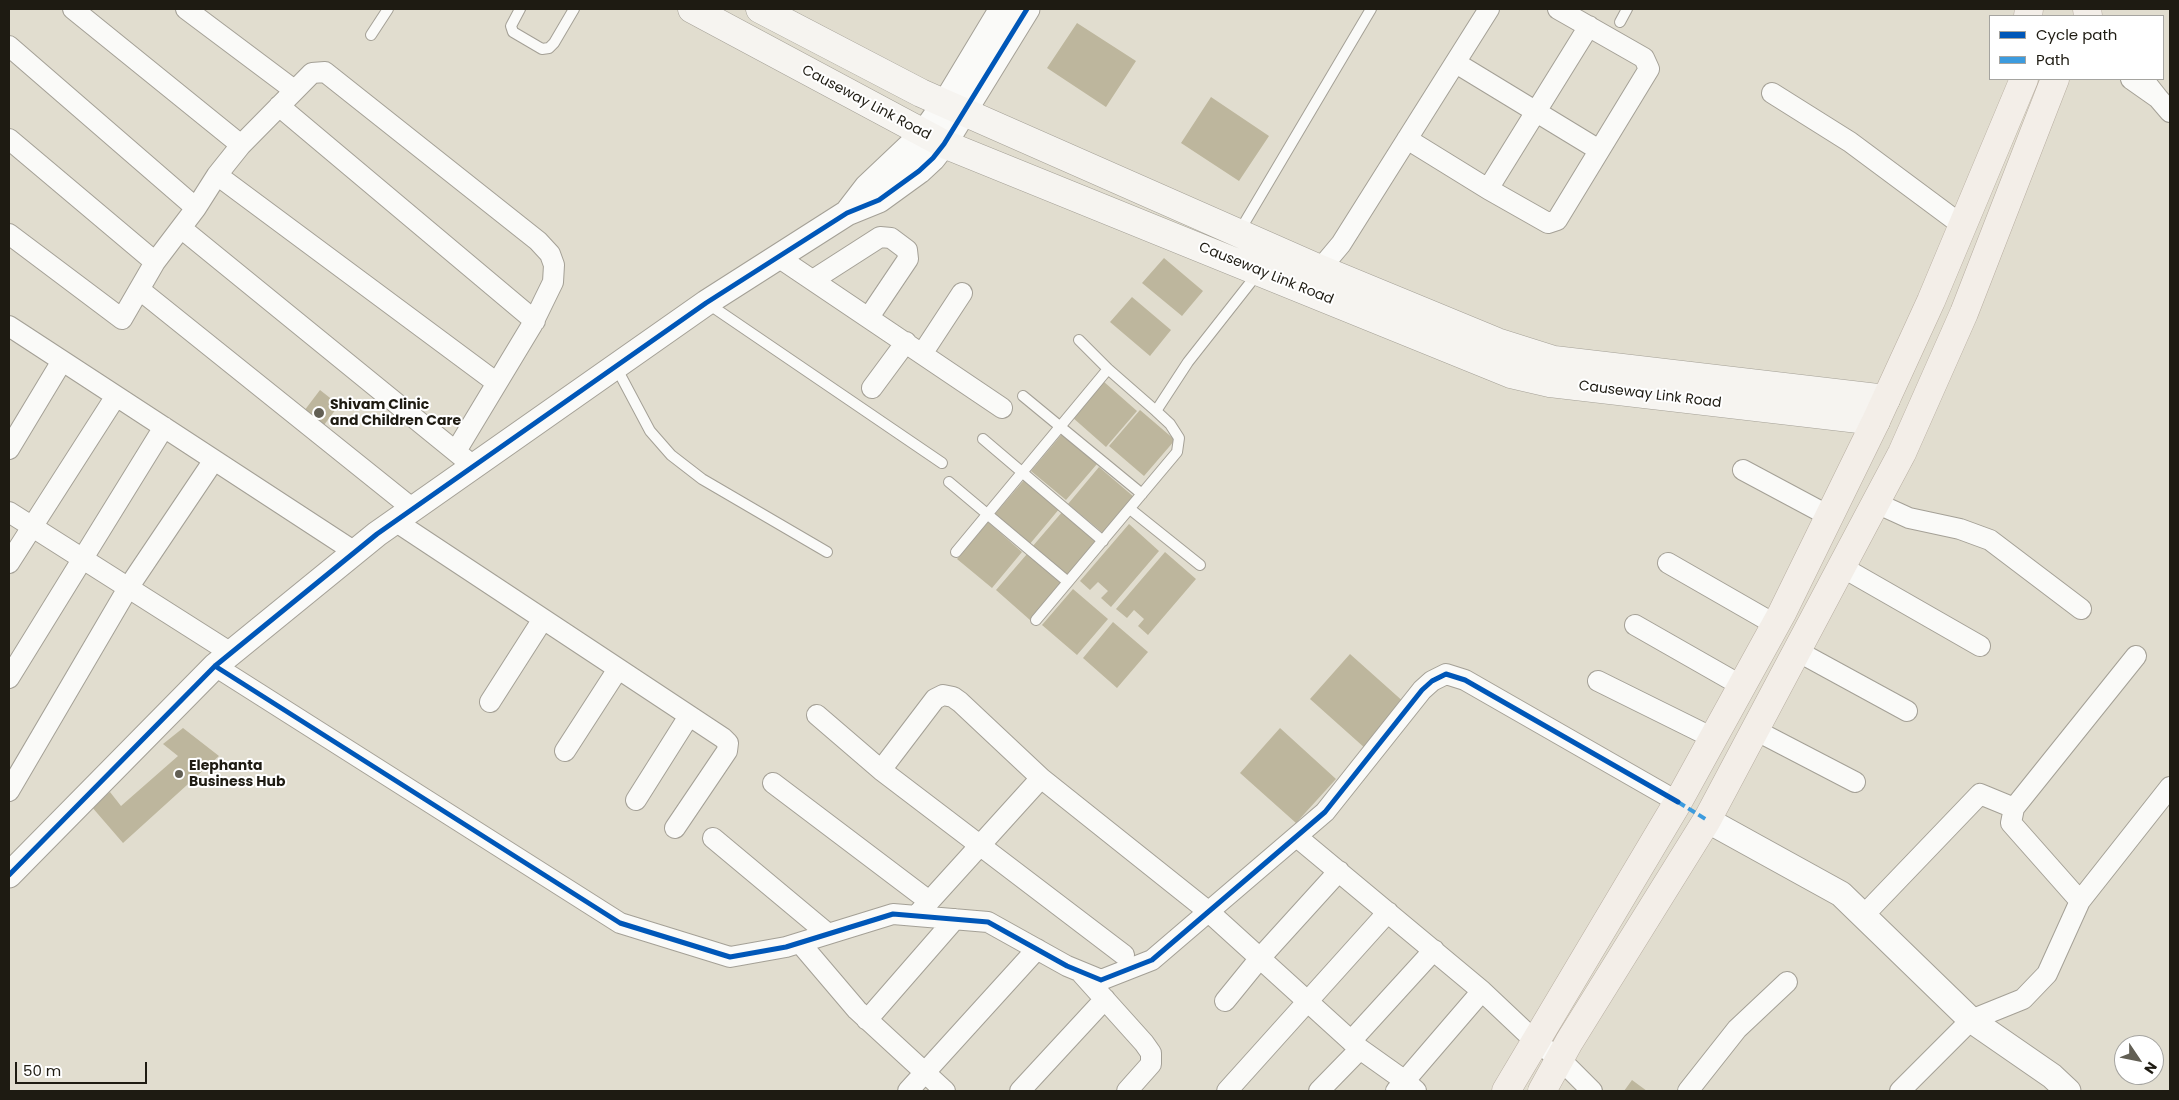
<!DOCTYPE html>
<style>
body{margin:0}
#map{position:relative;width:2179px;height:1100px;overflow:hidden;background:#e1ddcf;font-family:Poppins,sans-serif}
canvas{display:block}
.frame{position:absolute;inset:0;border:10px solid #1e1b12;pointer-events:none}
.legend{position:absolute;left:1989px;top:15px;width:175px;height:65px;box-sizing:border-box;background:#fff;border:1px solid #a5a4a0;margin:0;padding:6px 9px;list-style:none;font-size:15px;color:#1e1b12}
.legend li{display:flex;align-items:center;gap:10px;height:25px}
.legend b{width:25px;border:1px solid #a5a4a0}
.north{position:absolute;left:2114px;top:1035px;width:50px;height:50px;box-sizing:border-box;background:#fff;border:1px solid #a5a4a0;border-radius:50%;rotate:124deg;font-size:14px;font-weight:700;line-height:20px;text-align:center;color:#1e1b12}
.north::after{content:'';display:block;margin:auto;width:18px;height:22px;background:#625f54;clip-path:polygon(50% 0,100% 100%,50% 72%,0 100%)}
.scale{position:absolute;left:15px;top:1062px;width:132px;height:22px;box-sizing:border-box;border:2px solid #1e1b12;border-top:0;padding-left:6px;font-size:15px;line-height:18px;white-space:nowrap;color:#1e1b12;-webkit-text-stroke:4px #fff;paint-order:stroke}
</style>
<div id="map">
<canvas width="2179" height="1100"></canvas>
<div class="frame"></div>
<ul class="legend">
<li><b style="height:6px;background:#0057b8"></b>Cycle path</li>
<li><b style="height:6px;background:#3c9bde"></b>Path</li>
</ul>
<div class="north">N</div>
<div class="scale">50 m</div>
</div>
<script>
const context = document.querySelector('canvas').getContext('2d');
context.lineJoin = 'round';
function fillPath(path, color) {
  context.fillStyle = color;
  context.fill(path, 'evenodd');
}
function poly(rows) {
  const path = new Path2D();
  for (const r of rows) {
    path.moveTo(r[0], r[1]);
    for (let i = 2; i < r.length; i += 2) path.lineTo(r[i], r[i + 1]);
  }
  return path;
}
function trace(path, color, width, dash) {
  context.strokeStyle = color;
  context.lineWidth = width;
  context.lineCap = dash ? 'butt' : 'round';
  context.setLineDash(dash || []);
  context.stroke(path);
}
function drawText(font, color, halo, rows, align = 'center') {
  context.font = font + ' Poppins,sans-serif';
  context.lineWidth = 4;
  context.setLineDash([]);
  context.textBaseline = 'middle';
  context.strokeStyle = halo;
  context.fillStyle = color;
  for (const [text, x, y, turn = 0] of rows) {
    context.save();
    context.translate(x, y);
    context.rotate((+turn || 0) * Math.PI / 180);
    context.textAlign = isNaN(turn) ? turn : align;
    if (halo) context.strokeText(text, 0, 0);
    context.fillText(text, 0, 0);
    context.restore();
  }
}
fillPath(poly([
 [1077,23,1136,61,1106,107,1047,68],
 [1211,97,1269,136,1239,181,1181,143],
 [1164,258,1203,291,1182,316,1142,283],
 [1132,297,1171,330,1150,356,1110,322],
 [1103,381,1137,411,1106,447,1072,417],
 [320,390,339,405,321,429,301,415],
 [1140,410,1175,440,1144,476,1109,446],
 [1062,434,1097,464,1066,500,1031,471],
 [1099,467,1134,497,1103,533,1068,504],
 [1025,479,1060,508,1029,545,994,515],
 [1063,511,1098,540,1067,577,1032,547],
 [988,522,1022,552,992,588,957,559],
 [1129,524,1159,551,1111,607,1101,598,1108,591,1098,582,1090,590,1080,581],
 [1165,552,1196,579,1148,635,1138,626,1144,619,1134,610,1127,618,1116,609],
 [1027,554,1061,583,1030,620,996,590],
 [1073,589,1108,619,1077,655,1042,625],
 [1113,622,1148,652,1117,688,1083,658],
 [1350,654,1406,704,1366,749,1310,699],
 [183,728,219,756,123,843,91,806,110,792,121,806,178,756,163,744],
 [1280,728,1336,779,1296,823,1240,773],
 [1632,1080,1647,1091,1624,1091]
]), '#bdb69d');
const service = poly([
 [520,9,511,26,513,32,542,49,549,48,554,43,574,9],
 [1620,22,1627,9],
 [371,35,388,9],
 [1239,232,1371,9],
 [707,303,942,463],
 [1079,340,1108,369,1156,411],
 [616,367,650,431,671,455,702,479,827,552],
 [1023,396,1142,494],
 [983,439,1103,541],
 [949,482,1068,582],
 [1130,509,1200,565],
 [956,552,1108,369],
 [1036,620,1177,452,1179,438,1170,424,1156,411,1188,362,1258,273]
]);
const minor = poly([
 [73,9,241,145],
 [186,9,294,90],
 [9,46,196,208],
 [1456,63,1599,150],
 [2131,79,2158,98,2143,79],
 [1772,93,1850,142,1963,226],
 [2158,98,2170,112],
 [279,106,535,321],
 [9,139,155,262],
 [1407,139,1488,189,1548,223,1557,220,1649,69,1644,58,1558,9],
 [217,175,497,383],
 [1488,189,1589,26],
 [181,228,466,460],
 [9,234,122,319,155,262,196,208,217,175,241,145,312,73,325,72,538,241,550,254,554,265,553,282,532,325,456,451],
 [778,257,1002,408],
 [1320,269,1341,244,1489,9],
 [813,280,880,237,891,238,907,250,908,259,869,317],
 [140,290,413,509],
 [9,326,355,552],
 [922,354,962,293],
 [872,388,906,342],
 [9,449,62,361],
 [1743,470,1829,516],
 [1876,503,1909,518,1960,529,1990,540,2081,609],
 [9,512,231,653],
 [395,521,723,738,728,743,727,751,675,828],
 [9,563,116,396],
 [1668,563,1776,625],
 [1842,567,1980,646],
 [1635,625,1742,686],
 [1797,651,1907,711],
 [215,666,620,923,730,957,786,947,893,914,988,922,1067,966,1101,980,1152,960,1325,812,1422,690,1432,681,1446,674,1465,680,1678,802],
 [9,678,164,427],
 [1598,681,1713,738],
 [490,702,543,619],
 [817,715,881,770,1124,955],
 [1755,730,1855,782],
 [565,751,618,669],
 [881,770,935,699,943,695,953,697,960,702,1041,778],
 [773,783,929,901],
 [9,791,128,588,214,460],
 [636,800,689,716],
 [1297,837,1482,991,1535,1041,1560,1059,1592,1091],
 [713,838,828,934],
 [2080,901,2011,823,2014,808,2136,656],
 [916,916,1041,778,1209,912,1360,1049,1405,1081,1416,1091],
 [1863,916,1980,794,2014,808],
 [800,943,857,1010,945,1091],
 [1082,974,1144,1043,1151,1053,1151,1064,1127,1091],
 [1225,1001,1260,958,1339,871],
 [867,1020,955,919],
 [1351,1041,1434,950],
 [908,1091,1037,949],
 [1020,1091,1105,999],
 [1227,1091,1388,912],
 [1319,1091,1360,1049],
 [1396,1091,1482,991],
 [1688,1091,1737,1029,1787,982],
 [1900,1091,1971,1020,2023,999,2047,974,2080,901,2170,787]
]);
const tertiary = poly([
 [847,213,867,187,923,134,946,102,1002,9],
 [1707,820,1841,894,1971,1020,2052,1076,2068,1091],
 [9,875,215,666,377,534,706,303,847,213,879,200,919,171,933,158,944,144,1027,9]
]);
const secondary = poly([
 [692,9,944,144,1511,374,1550,383,1876,421],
 [760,9,921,93,1320,269,1497,342,1554,360,1886,399]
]);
const primary = poly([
 [2087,9,2088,16],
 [2028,16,2029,9],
 [1506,1091,1678,802,1782,613,1876,421,1931,301,2024,79],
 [1542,1091,1569,1042,1707,820,1902,453,1964,313,2055,79]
]);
trace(service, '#a4a096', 12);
trace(minor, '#a4a096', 22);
trace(tertiary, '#a4a096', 27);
trace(secondary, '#a4a096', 29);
trace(primary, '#b8aea1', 29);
trace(service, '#fafaf8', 10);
trace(minor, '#fafaf8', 20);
trace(tertiary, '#fafaf8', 25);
trace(secondary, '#f6f4f0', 28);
trace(primary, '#f3eee8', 28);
trace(poly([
 [1678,802,1707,820]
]), '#3c9bde', 4, [8, 4]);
trace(poly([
 [215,666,620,923,730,957,786,947,893,914,988,922,1067,966,1101,980,1152,960,1325,812,1422,690,1432,681,1446,674,1465,680,1678,802],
 [9,875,215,666,377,534,706,303,847,213,879,200,919,171,933,158,944,144,1027,9]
]), '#0057b8', 5);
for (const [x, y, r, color] of [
 [319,413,6,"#625f54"],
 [179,774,5,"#625f54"]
]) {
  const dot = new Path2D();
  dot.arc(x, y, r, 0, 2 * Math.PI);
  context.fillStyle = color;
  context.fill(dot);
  trace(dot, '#fff', 2);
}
drawText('14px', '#1e1b12', '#fff', [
 ["Causeway Link Road",866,103,28],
 ["Causeway Link Road",1266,274,22],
 ["Causeway Link Road",1650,395,7]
]);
drawText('bold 14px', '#1e1b12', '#fff', [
 ["Shivam Clinic",330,405],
 ["and Children Care",330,421],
 ["Elephanta",189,766],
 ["Business Hub",189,782]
], 'left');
</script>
